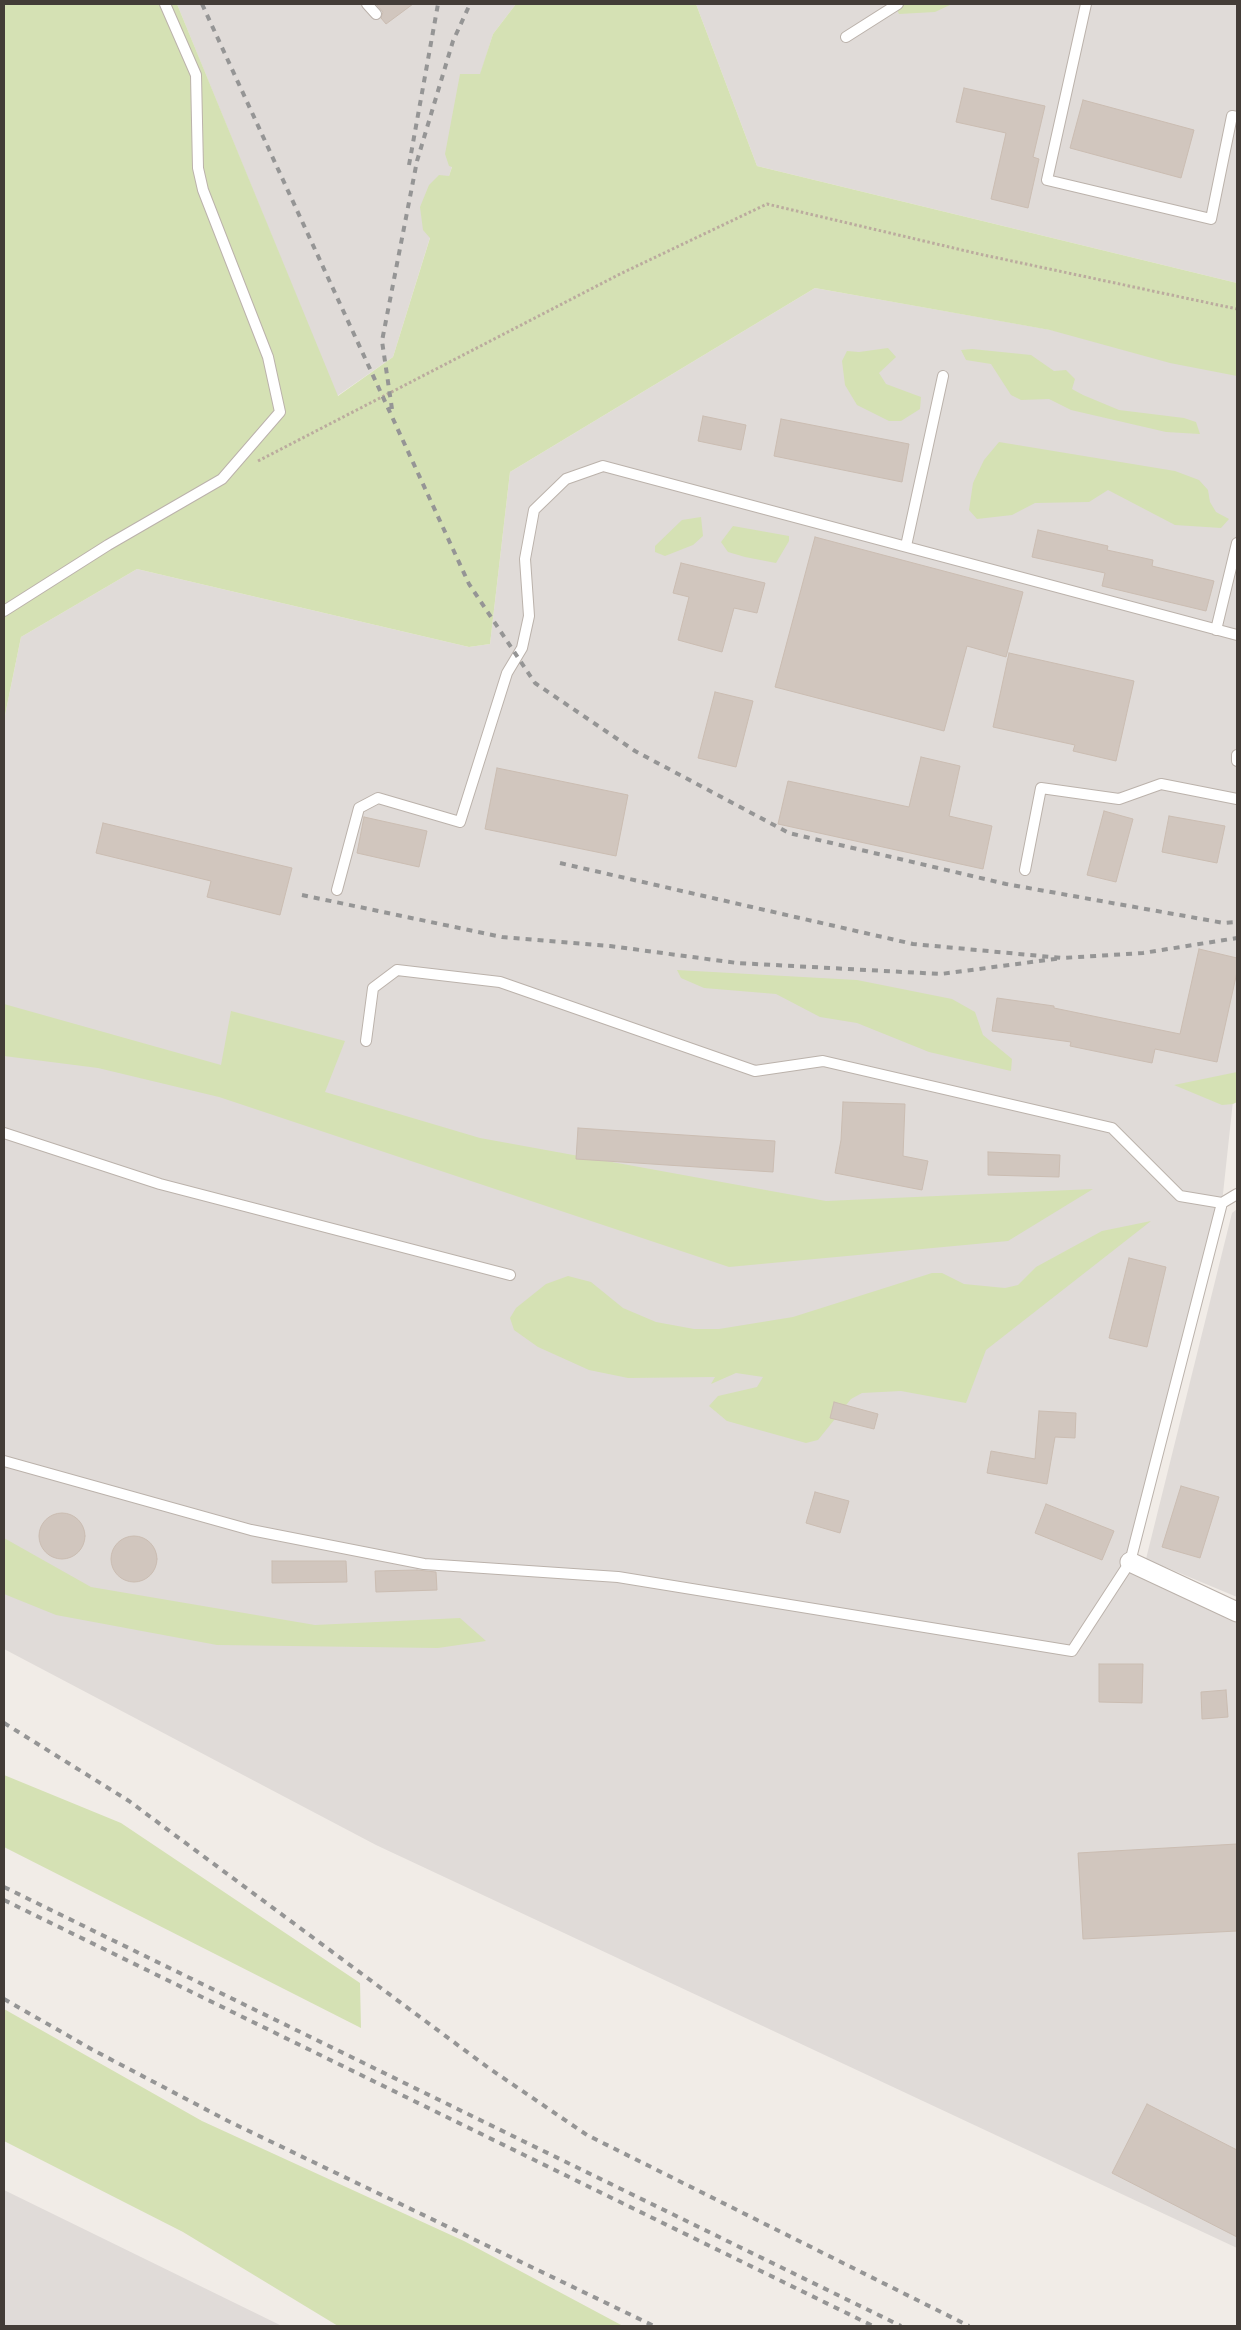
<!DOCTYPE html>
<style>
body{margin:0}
#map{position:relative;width:1241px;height:2330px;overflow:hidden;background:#f1ece7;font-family:Commissioner,sans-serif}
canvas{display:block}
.frame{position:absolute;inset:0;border:5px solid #433c37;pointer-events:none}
</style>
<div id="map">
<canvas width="1241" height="2330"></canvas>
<div class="frame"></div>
</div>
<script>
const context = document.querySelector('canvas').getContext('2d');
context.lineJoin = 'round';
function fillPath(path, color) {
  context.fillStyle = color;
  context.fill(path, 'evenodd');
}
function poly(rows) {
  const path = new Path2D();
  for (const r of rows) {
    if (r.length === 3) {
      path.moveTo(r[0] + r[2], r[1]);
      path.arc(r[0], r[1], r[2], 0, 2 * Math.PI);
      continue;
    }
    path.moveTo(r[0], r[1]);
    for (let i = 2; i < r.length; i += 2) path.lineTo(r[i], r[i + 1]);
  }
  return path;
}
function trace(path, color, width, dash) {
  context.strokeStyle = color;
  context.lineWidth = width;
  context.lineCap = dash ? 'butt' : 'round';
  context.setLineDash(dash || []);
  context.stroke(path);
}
fillPath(poly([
 [177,4,516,4,493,34,393,357,337,396],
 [696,4,1237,4,1237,283,757,166],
 [815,288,1237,363,1237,1064,1222,1203,1130,1562,1237,1612,1237,2248,376,1845,4,1649,4,720,21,637,137,569,469,647,490,644,510,472],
 [1237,1209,1237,1597,1146,1559,1232,1213],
 [4,2190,282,2326,4,2326]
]), '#e0dbd8');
fillPath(poly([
 [4,4,177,4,338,396,393,357,430,238,423,230,420,207,429,185,439,175,449,176,452,167,449,166,445,154,460,74,480,74,493,34,516,4,696,4,757,166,1237,283,1237,376,1170,363,1050,330,815,288,510,472,490,644,469,647,137,569,21,637,4,720],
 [894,4,952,4,935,12,899,14],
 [888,348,896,357,879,373,886,384,921,397,920,409,901,421,889,421,857,405,845,385,842,361,847,351,859,352],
 [972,349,1031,355,1054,371,1066,370,1075,379,1072,389,1083,395,1119,410,1184,418,1196,422,1200,434,1166,432,1071,410,1049,399,1021,400,1011,395,991,364,966,360,961,350],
 [999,442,1175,471,1199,480,1208,490,1210,502,1216,512,1229,519,1221,528,1175,525,1108,490,1089,502,1035,503,1012,515,977,519,969,510,973,483,984,460],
 [701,517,703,536,693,545,665,556,655,552,655,546,682,520],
 [733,526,789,536,789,541,776,563,745,557,728,552,721,542],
 [677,970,857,980,952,999,975,1012,983,1035,1012,1059,1011,1071,929,1052,857,1023,820,1017,776,994,704,988,681,978],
 [4,1004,221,1065,231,1011,345,1041,325,1092,480,1138,826,1201,1093,1189,1008,1241,729,1267,219,1097,98,1068,4,1056],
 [1237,1072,1237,1102,1233,1104,1222,1105,1174,1085],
 [1151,1221,986,1350,966,1403,901,1391,862,1393,851,1399,818,1440,806,1443,727,1421,709,1406,718,1396,757,1387,763,1377,736,1373,711,1384,715,1377,628,1378,589,1370,538,1347,514,1330,510,1318,516,1308,546,1284,568,1276,591,1282,623,1308,656,1322,694,1329,719,1329,793,1317,932,1273,942,1273,964,1284,1005,1288,1018,1285,1036,1267,1102,1231],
 [4,1538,91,1587,315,1625,460,1618,486,1641,438,1648,217,1645,56,1615,4,1594],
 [4,1775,121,1823,360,1983,361,2028,4,1847],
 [4,2009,202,2121,464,2241,623,2326,338,2326,183,2232,4,2141]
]), '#d5e1b4');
const building = poly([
 [376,4,413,4,386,24,381,18,383,12,376,4],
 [964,88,1045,106,1033,157,1039,159,1028,208,991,199,1006,133,956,122,964,88],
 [1083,100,1194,130,1181,178,1070,148,1083,100],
 [703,416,746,425,741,450,698,441,703,416],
 [781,419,909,444,902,482,774,456,781,419],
 [1038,530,1108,546,1107,550,1153,560,1152,566,1214,581,1206,611,1102,586,1105,573,1032,557,1038,530],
 [815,537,1023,592,1006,657,967,646,944,731,775,687,815,537],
 [681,563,765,583,757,613,734,608,722,652,678,640,689,597,673,593,681,563],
 [1009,653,1134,681,1116,761,1073,751,1075,745,993,727,1009,653],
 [715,692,753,701,736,767,698,758,715,692],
 [921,757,960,766,949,816,992,826,983,869,778,824,788,781,909,807,921,757],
 [497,768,628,795,616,856,485,829,497,768],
 [1104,811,1133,819,1116,882,1087,875,1104,811],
 [1169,816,1225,826,1217,863,1162,852,1169,816],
 [364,817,427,831,419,867,357,853,364,817],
 [103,823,292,868,280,915,207,897,211,881,96,853,103,823],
 [1199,949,1237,958,1237,972,1217,1062,1155,1049,1152,1063,1070,1046,1071,1042,992,1031,997,998,1054,1006,1054,1008,1180,1034,1199,949],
 [843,1102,905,1104,903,1156,928,1161,922,1190,835,1173,841,1140,843,1102],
 [578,1128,775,1141,773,1172,576,1159,578,1128],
 [988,1152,1060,1155,1059,1177,988,1175,988,1152],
 [1129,1258,1166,1267,1147,1347,1109,1338,1129,1258],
 [834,1402,878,1414,874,1429,830,1418,834,1402],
 [1039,1411,1076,1413,1075,1438,1055,1437,1047,1484,987,1473,991,1451,1035,1459,1039,1411],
 [1181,1486,1219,1497,1200,1558,1162,1547,1181,1486],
 [815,1492,849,1501,840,1533,806,1523,815,1492],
 [1046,1504,1114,1531,1102,1560,1035,1533,1046,1504],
 [62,1536,23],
 [134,1559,23],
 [272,1561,346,1561,347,1582,272,1583,272,1561],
 [417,1570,436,1572,437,1590,376,1592,375,1571,417,1570],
 [1099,1664,1143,1664,1142,1703,1099,1702,1099,1664],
 [1226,1690,1228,1717,1202,1719,1201,1692,1226,1690],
 [1237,1844,1237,1931,1083,1939,1078,1853,1237,1844],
 [1147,2104,1237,2150,1237,2237,1112,2173,1147,2104]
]);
fillPath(building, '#d1c6be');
trace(building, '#cbbdb2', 1);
const lane = poly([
 [367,4,376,14],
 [1086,4,1047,180,1211,219,1232,116,1237,117],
 [846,37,898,4],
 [906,546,943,376],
 [4,611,108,545,222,479,280,412,268,357,203,190,198,168,196,75,165,4],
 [1216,630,1237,543],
 [1237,755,1237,761],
 [1025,870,1041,788,1119,799,1161,784,1237,799],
 [337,890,359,808,378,798,460,822,507,673,522,648,529,616,525,559,534,510,566,479,603,466,1237,635],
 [4,1133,160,1184,510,1275],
 [1222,1203,1237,1194],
 [4,1461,251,1530,424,1564,618,1577,1072,1651,1130,1562,1222,1203,1180,1196,1112,1128,823,1061,755,1071,500,982,397,970,373,988,366,1041]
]);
const street = poly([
 [1130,1562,1237,1612]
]);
trace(lane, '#bbb2ab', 12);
trace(street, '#bbb2ab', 21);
trace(poly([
 [258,461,620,274,767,204,979,254,1237,309]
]), '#bbab9e', 3, [2.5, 2.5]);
trace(lane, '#fff', 10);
trace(street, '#fff', 19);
trace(poly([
 [202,4,469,584,535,683,635,751,789,833,1006,884,1224,923,1237,922],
 [409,165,438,4],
 [392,409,382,341,417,161,453,41,470,4],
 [560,863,913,944,1062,958,1143,953,1237,938],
 [302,895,502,937,610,946,737,963,941,974,1062,958],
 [4,1723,129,1801,490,2069,587,2135,969,2326],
 [4,1887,901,2326],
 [4,1900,873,2326],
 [4,1999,93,2050,228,2121,654,2326]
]), '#959595', 4, [6, 6]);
</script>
